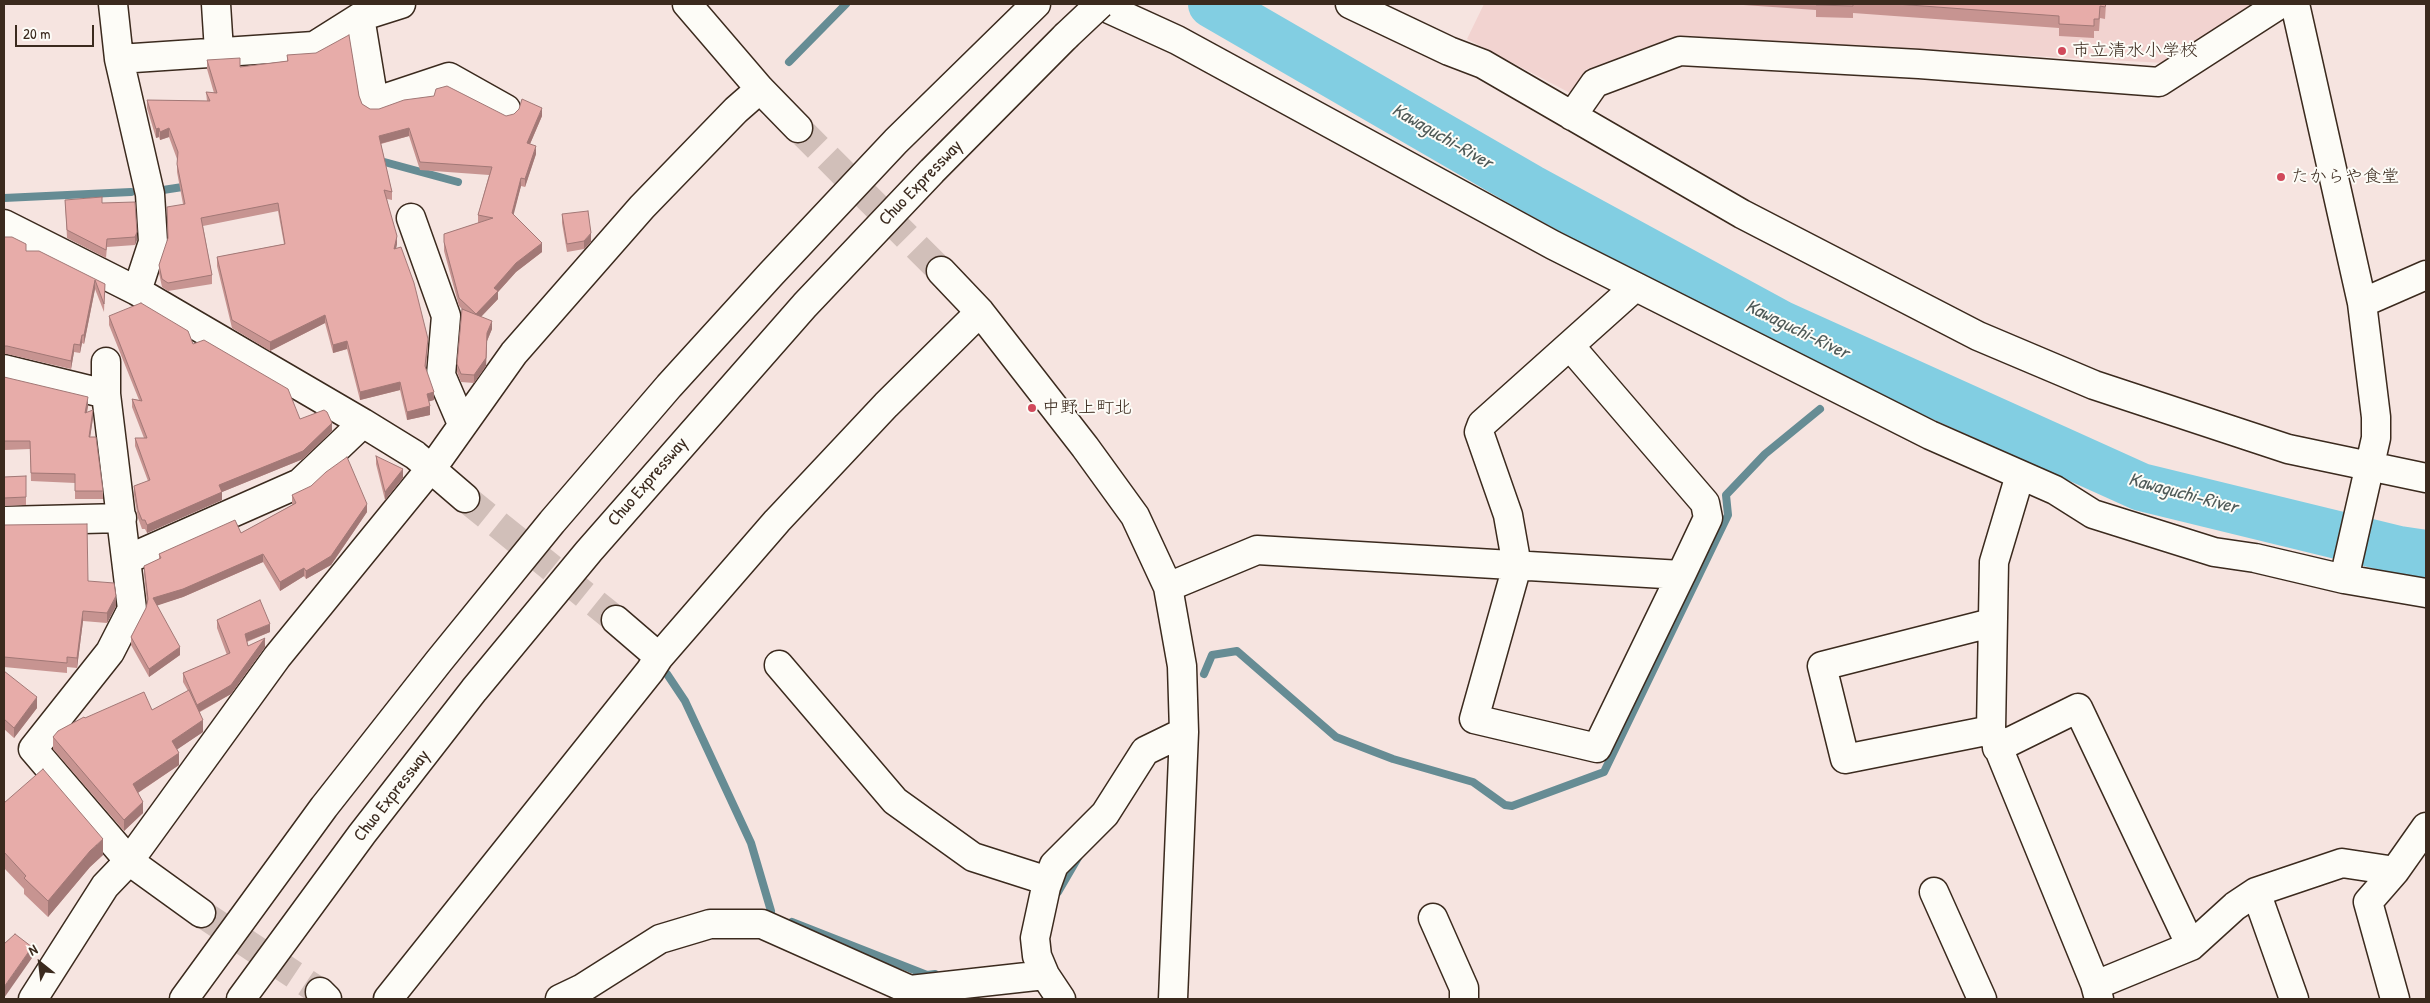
<!DOCTYPE html>
<meta charset="utf-8">
<style>
body{margin:0}
#map{position:relative;width:2430px;height:1003px;overflow:hidden;background:#f6e4e0;font-family:"Patrick Hand",sans-serif}
canvas{display:block}
.frame{position:absolute;inset:0;border:5px solid #3b2a1e;pointer-events:none}
.north{position:absolute;left:15px;top:938px;width:50px;height:50px;-webkit-text-stroke:4px #fdfcf7;paint-order:stroke;rotate:331deg;font-size:14px;font-weight:700;line-height:20px;text-align:center;color:#3b2a1e}
.north::after{content:'';display:block;margin:auto;width:18px;height:22px;background:#3b2a1e;clip-path:polygon(50% 0,100% 100%,50% 72%,0 100%)}
.scale{position:absolute;left:15px;top:25px;width:79px;height:22px;box-sizing:border-box;border:2px solid #3b2a1e;border-top:0;padding-left:6px;font-size:15px;line-height:18px;white-space:nowrap;color:#3b2a1e;-webkit-text-stroke:4px #fdfcf7;paint-order:stroke}
</style>
<div id="map">
<canvas width="2430" height="1003"></canvas>
<div class="frame"></div>
<div class="north">N</div>
<div class="scale">20 m</div>
</div>
<script>
const context = document.querySelector('canvas').getContext('2d');
context.lineJoin = 'round';
function fillPath(path, color) {
  context.fillStyle = color;
  context.fill(path, 'evenodd');
}
function poly(rows) {
  const path = new Path2D();
  for (const r of rows) {
    path.moveTo(r[0], r[1]);
    for (let i = 2; i < r.length; i += 2) path.lineTo(r[i], r[i + 1]);
  }
  return path;
}
function trace(path, color, width, dash) {
  context.strokeStyle = color;
  context.lineWidth = width;
  context.lineCap = dash ? 'butt' : 'round';
  context.setLineDash(dash || []);
  context.stroke(path);
}
function drawText(font, color, halo, rows, align = 'center') {
  context.font = font + ' "Patrick Hand","Klee One",sans-serif';
  context.lineWidth = 4;
  context.setLineDash([]);
  context.textBaseline = 'middle';
  context.strokeStyle = halo;
  context.fillStyle = color;
  for (const [text, x, y, turn = 0] of rows) {
    context.save();
    context.translate(x, y);
    context.rotate((+turn || 0) * Math.PI / 180);
    context.textAlign = isNaN(turn) ? turn : align;
    if (halo) context.strokeText(text, 0, 0);
    context.fillText(text, 0, 0);
    context.restore();
  }
}
fillPath(poly([
 [1484,4,2254,4,2165,63,1674,37,1585,70,1572,94,1467,39]
]), '#f2d3d0');
trace(poly([
 [789,62,846,4],
 [377,160,458,182],
 [163,190,189,186],
 [4,198,131,192],
 [667,674,685,701,751,843,771,911],
 [1204,674,1212,655,1237,651,1336,737,1393,759,1473,782,1505,805,1512,806,1604,772,1728,515,1726,495,1765,454,1820,409],
 [1058,892,1079,856],
 [792,922,927,975,935,974]
]), '#668c94', 8);
trace(poly([
 [1212,4,1530,188,1780,324,2141,487,2399,550,2426,554]
]), '#82cee2', 48);
trace(poly([
 [798,128,941,271],
 [465,498,616,620],
 [201,913,320,992]
]), '#d1bfb9', 28, [28, 14]);
const minor = poly([
 [113,4,119,59,150,194,153,242,137,291],
 [216,4,219,51],
 [687,4,760,89,798,128],
 [1098,4,1177,40,1553,245,1930,435,2055,490,2093,514,2214,552,2255,558,2344,579,2426,593],
 [1350,4,1449,51,1483,64,1742,214,1978,336,2094,385,2288,449,2426,478],
 [2295,4,2362,303,2376,417,2376,438,2344,579],
 [360,17,374,102,449,77,506,109],
 [119,59,314,46,360,17,401,4],
 [1572,116,1595,83,1680,51,1919,64,2159,82,2280,4],
 [411,218,446,316,441,375,462,424],
 [4,224,137,291,363,423,415,455,465,498],
 [941,271,980,312,1085,447,1135,516,1168,587,1182,666,1184,732,1173,999],
 [1635,287,1482,424,1479,432,1508,515,1517,566,1474,719,1597,748,1681,575],
 [2362,303,2426,275],
 [4,369,106,394,106,362],
 [106,394,132,609,110,652,33,749,129,861,201,913],
 [2020,475,1994,562,1991,730,2095,984,2099,999],
 [4,521,122,518],
 [128,559,300,483,363,423],
 [1168,587,1257,550,1681,575,1708,518,1705,503,1570,346],
 [616,620,659,657],
 [779,665,895,801,973,857,1048,881],
 [1991,730,1845,759,1822,666,1991,623],
 [1997,748,2078,708,2191,946],
 [1934,892,1982,999],
 [2256,892,2294,999],
 [1433,918,1464,988,1464,999],
 [1045,975,1037,956,1035,938,1046,887,1054,865,1105,814,1145,751,1184,732],
 [2096,985,2191,946,2235,906,2256,892,2342,863,2395,871],
 [320,992,327,999],
 [33,999,105,886,129,861,277,657,440,457,514,353,642,207,736,110,760,89],
 [388,999,650,671,659,657,777,521,886,405,980,312],
 [560,999,581,989,660,939,710,924,762,924,910,990,1045,975,1061,999],
 [2395,999,2368,902,2395,871,2426,827]
]);
const highway = poly([
 [184,999,324,807,439,661,552,522,669,386,771,274,896,141,1036,4],
 [241,999,362,834,474,690,589,551,805,305,932,171,1066,36]
]);
trace(minor, '#3b2a1e', 31);
trace(highway, '#3b2a1e', 31);
trace(minor, '#fdfcf7', 28);
trace(highway, '#fdfcf7', 28);
const highwayBridge = poly([
 [1066,36,1100,4]
]);
trace(highwayBridge, '#3b2a1e', 31, []);
trace(highwayBridge, '#fdfcf7', 28);
fillPath(poly([
 [1729,4,2106,4,2105,19,2100,18,2099,31,2094,31,2094,38,2059,36,2059,28,1853,13,1853,18,1816,17,1816,10],
 [287,55,359,96,362,104,370,109,506,116,542,116,530,144,536,154,525,187,521,186,513,214,542,252,516,272,498,292,498,299,481,317,492,329,487,341,486,366,474,383,461,382,457,372,457,364,462,309,459,306,444,251,444,234,478,223,478,215,489,175,420,170,409,136,381,144,392,192,392,200,387,199,397,244,396,248,428,347,426,368,434,400,429,401,430,415,407,420,400,390,360,400,347,349,333,353,325,323,270,351,232,328,217,266,217,257,284,244,278,211,203,226,212,275,212,284,168,291,162,287,159,273,159,265,183,204,177,172,177,159,169,137,160,140,159,137,156,138,147,108,147,100,207,101,206,92,214,93,207,69,207,60,240,67,287,61],
 [65,200,102,203,137,232,137,240,135,245,107,247,106,258,67,238],
 [562,214,591,242,584,249,567,252,562,223],
 [4,237,26,251,105,284,104,312,95,289,84,344,82,343,80,353,74,352,71,369,7,354,4,354],
 [109,316,193,344,300,419,332,431,303,459,222,492,222,500,147,533,145,529,142,529,138,518,134,495,134,486,148,481,135,446,135,438,144,438,132,407,132,399,139,400,109,325],
 [4,377,88,406,87,413,93,418,90,437,103,491,103,499,75,499,75,483,31,481,30,449,4,450],
 [376,456,403,478,385,500,376,464],
 [26,476,26,505,4,506,4,477],
 [292,495,367,512,331,565,306,579,304,576,280,591,263,562,183,597,157,605,180,655,149,677,131,645,131,637,146,608,147,603,144,574,144,566,159,559,159,554,241,533,292,505],
 [4,525,88,581,116,606,107,623,83,621,77,668,67,667,67,673,4,667],
 [217,620,270,632,247,642,248,646,265,647,231,694,200,712,203,732,177,749,179,765,138,793,143,813,124,831,53,749,53,737,85,718,152,710,188,691,183,682,183,673,227,655,217,628],
 [4,671,37,708,14,738,4,729],
 [4,803,103,855,90,867,48,917,24,894,24,889,4,868]
]), '#c79491');
fillPath(poly([
 [542,108,542,116,527,151,527,143],
 [159,128,159,137,156,138,156,129],
 [169,128,169,137,160,140,160,132],
 [409,128,409,136,379,144,379,136],
 [536,146,536,154,525,187,525,179],
 [521,178,521,186,512,221,512,213],
 [137,232,137,240,135,245,135,237],
 [591,233,591,242,584,249,584,241],
 [397,236,397,244,394,258,394,249],
 [542,243,542,252,516,272,498,292,498,299,476,322,476,314,494,288,516,263],
 [95,280,95,289,84,344,84,335],
 [325,315,325,323,270,351,270,342],
 [492,321,492,329,487,341,486,366,474,383,474,375,487,333],
 [82,335,82,343,80,353,80,345],
 [347,341,347,349,333,353,333,345],
 [74,344,74,352,71,369,71,361],
 [400,382,400,390,360,400,360,392],
 [434,392,434,400,427,402,427,394],
 [88,397,88,406,85,421,85,413],
 [430,406,430,415,407,420,407,412],
 [93,410,93,418,89,445,89,437],
 [332,423,332,431,303,459,222,492,222,500,147,533,147,525],
 [403,469,403,478,385,500,385,492],
 [367,504,367,512,331,565,306,579,306,571],
 [263,554,263,562,183,597,153,607,153,598],
 [304,568,304,576,280,591,280,582],
 [116,596,116,606,107,623,107,613],
 [83,611,83,621,77,668,77,658],
 [270,624,270,632,245,642,245,634],
 [265,638,265,647,231,694,197,713,197,705],
 [180,647,180,655,149,677,149,669],
 [37,697,37,708,14,738,14,728],
 [203,720,203,732,172,753,172,741],
 [179,753,179,765,133,796,133,784],
 [143,802,143,813,124,831,124,820],
 [103,839,103,855,90,867,48,917,48,901,90,851],
 [32,947,32,958,4,998,4,987]
]), '#a27876');
const building = poly([
 [1816,4,1853,4,1853,6,1816,5,1816,4],
 [1896,4,2106,4,2105,7,2100,6,2099,19,2094,19,2094,26,2059,24,2059,16,1896,4],
 [349,35,359,96,362,104,370,109,379,109,404,100,434,96,436,89,447,86,506,116,514,114,519,109,522,99,542,108,527,143,536,146,525,179,521,178,512,213,542,243,516,263,494,288,498,291,476,314,459,298,444,242,444,234,493,218,478,215,492,167,420,162,409,128,379,136,392,192,384,190,397,236,394,249,401,247,414,283,428,339,425,366,434,392,427,394,430,406,407,412,400,382,360,392,347,341,333,345,325,315,270,342,232,320,217,257,285,244,278,203,201,218,212,275,168,283,162,279,159,265,168,238,167,207,185,204,177,164,178,152,169,128,160,132,159,128,156,129,147,100,210,101,206,92,217,93,207,60,240,58,240,67,288,61,287,55,316,53,349,35],
 [102,197,102,203,135,202,137,232,135,237,107,239,106,250,67,230,65,200,102,197],
 [588,211,591,233,584,241,567,244,562,214,588,211],
 [4,237,12,237,26,244,26,251,39,251,105,284,104,304,95,280,84,335,82,335,80,345,74,344,71,361,7,346,4,346,4,237],
 [141,303,188,331,193,344,204,340,288,389,300,419,324,410,327,412,332,423,303,451,219,485,222,492,147,525,145,520,142,520,138,510,134,486,150,480,135,438,147,438,132,399,142,401,109,316,141,303],
 [462,309,492,321,487,333,486,358,474,375,461,374,457,364,462,309],
 [4,377,88,397,85,413,93,410,89,437,96,437,103,491,75,491,75,474,31,473,30,441,4,441,4,377],
 [376,456,403,469,385,492,376,456],
 [347,457,367,504,331,556,306,571,304,568,280,582,263,554,183,589,153,598,180,647,149,669,131,637,146,608,148,599,144,566,161,558,159,554,235,520,241,533,296,503,292,495,311,486,326,472,347,457],
 [26,476,26,497,4,498,4,477,26,476],
 [87,524,88,581,114,583,116,596,107,613,83,611,77,658,67,657,67,663,4,657,4,525,87,524],
 [260,600,270,624,245,634,248,646,265,638,231,685,197,705,183,673,230,653,217,620,260,600],
 [4,671,37,697,14,728,4,719,4,671],
 [189,690,203,720,172,741,179,753,133,784,143,802,124,820,53,737,58,731,84,717,85,718,144,692,152,710,189,690],
 [43,769,103,839,90,851,48,901,24,878,26,876,4,852,4,803,43,769],
 [15,934,32,947,4,987,4,944,15,934]
]);
fillPath(building, '#e7aca9');
trace(building, '#a27876', 1);
for (const [x, y, r, color] of [
 [2062,51,5,"#d1495b"],
 [2281,177,5,"#d1495b"],
 [1032,408,5,"#d1495b"]
]) {
  const dot = new Path2D();
  dot.arc(x, y, r, 0, 2 * Math.PI);
  context.fillStyle = color;
  context.fill(dot);
  trace(dot, '#fdfcf7', 2);
}
drawText('18px', '#3b2a1e', '#fdfcf7', [
 ["市立清水小学校",2072,51],
 ["たからや食堂",2291,177],
 ["中野上町北",1042,408]
], 'left');
drawText('18px', '#3b2a1e', '#fdfcf7', [
 ["Chuo Expressway",921,183,-46],
 ["Chuo Expressway",648,482,-49],
 ["Chuo Expressway",392,796,-52]
]);
drawText('italic 19px', '#505b59', '#fdfcf7', [
 ["Kawaguchi-River",1442,137,30],
 ["Kawaguchi-River",1797,330,26],
 ["Kawaguchi-River",2183,494,15]
]);
</script>
